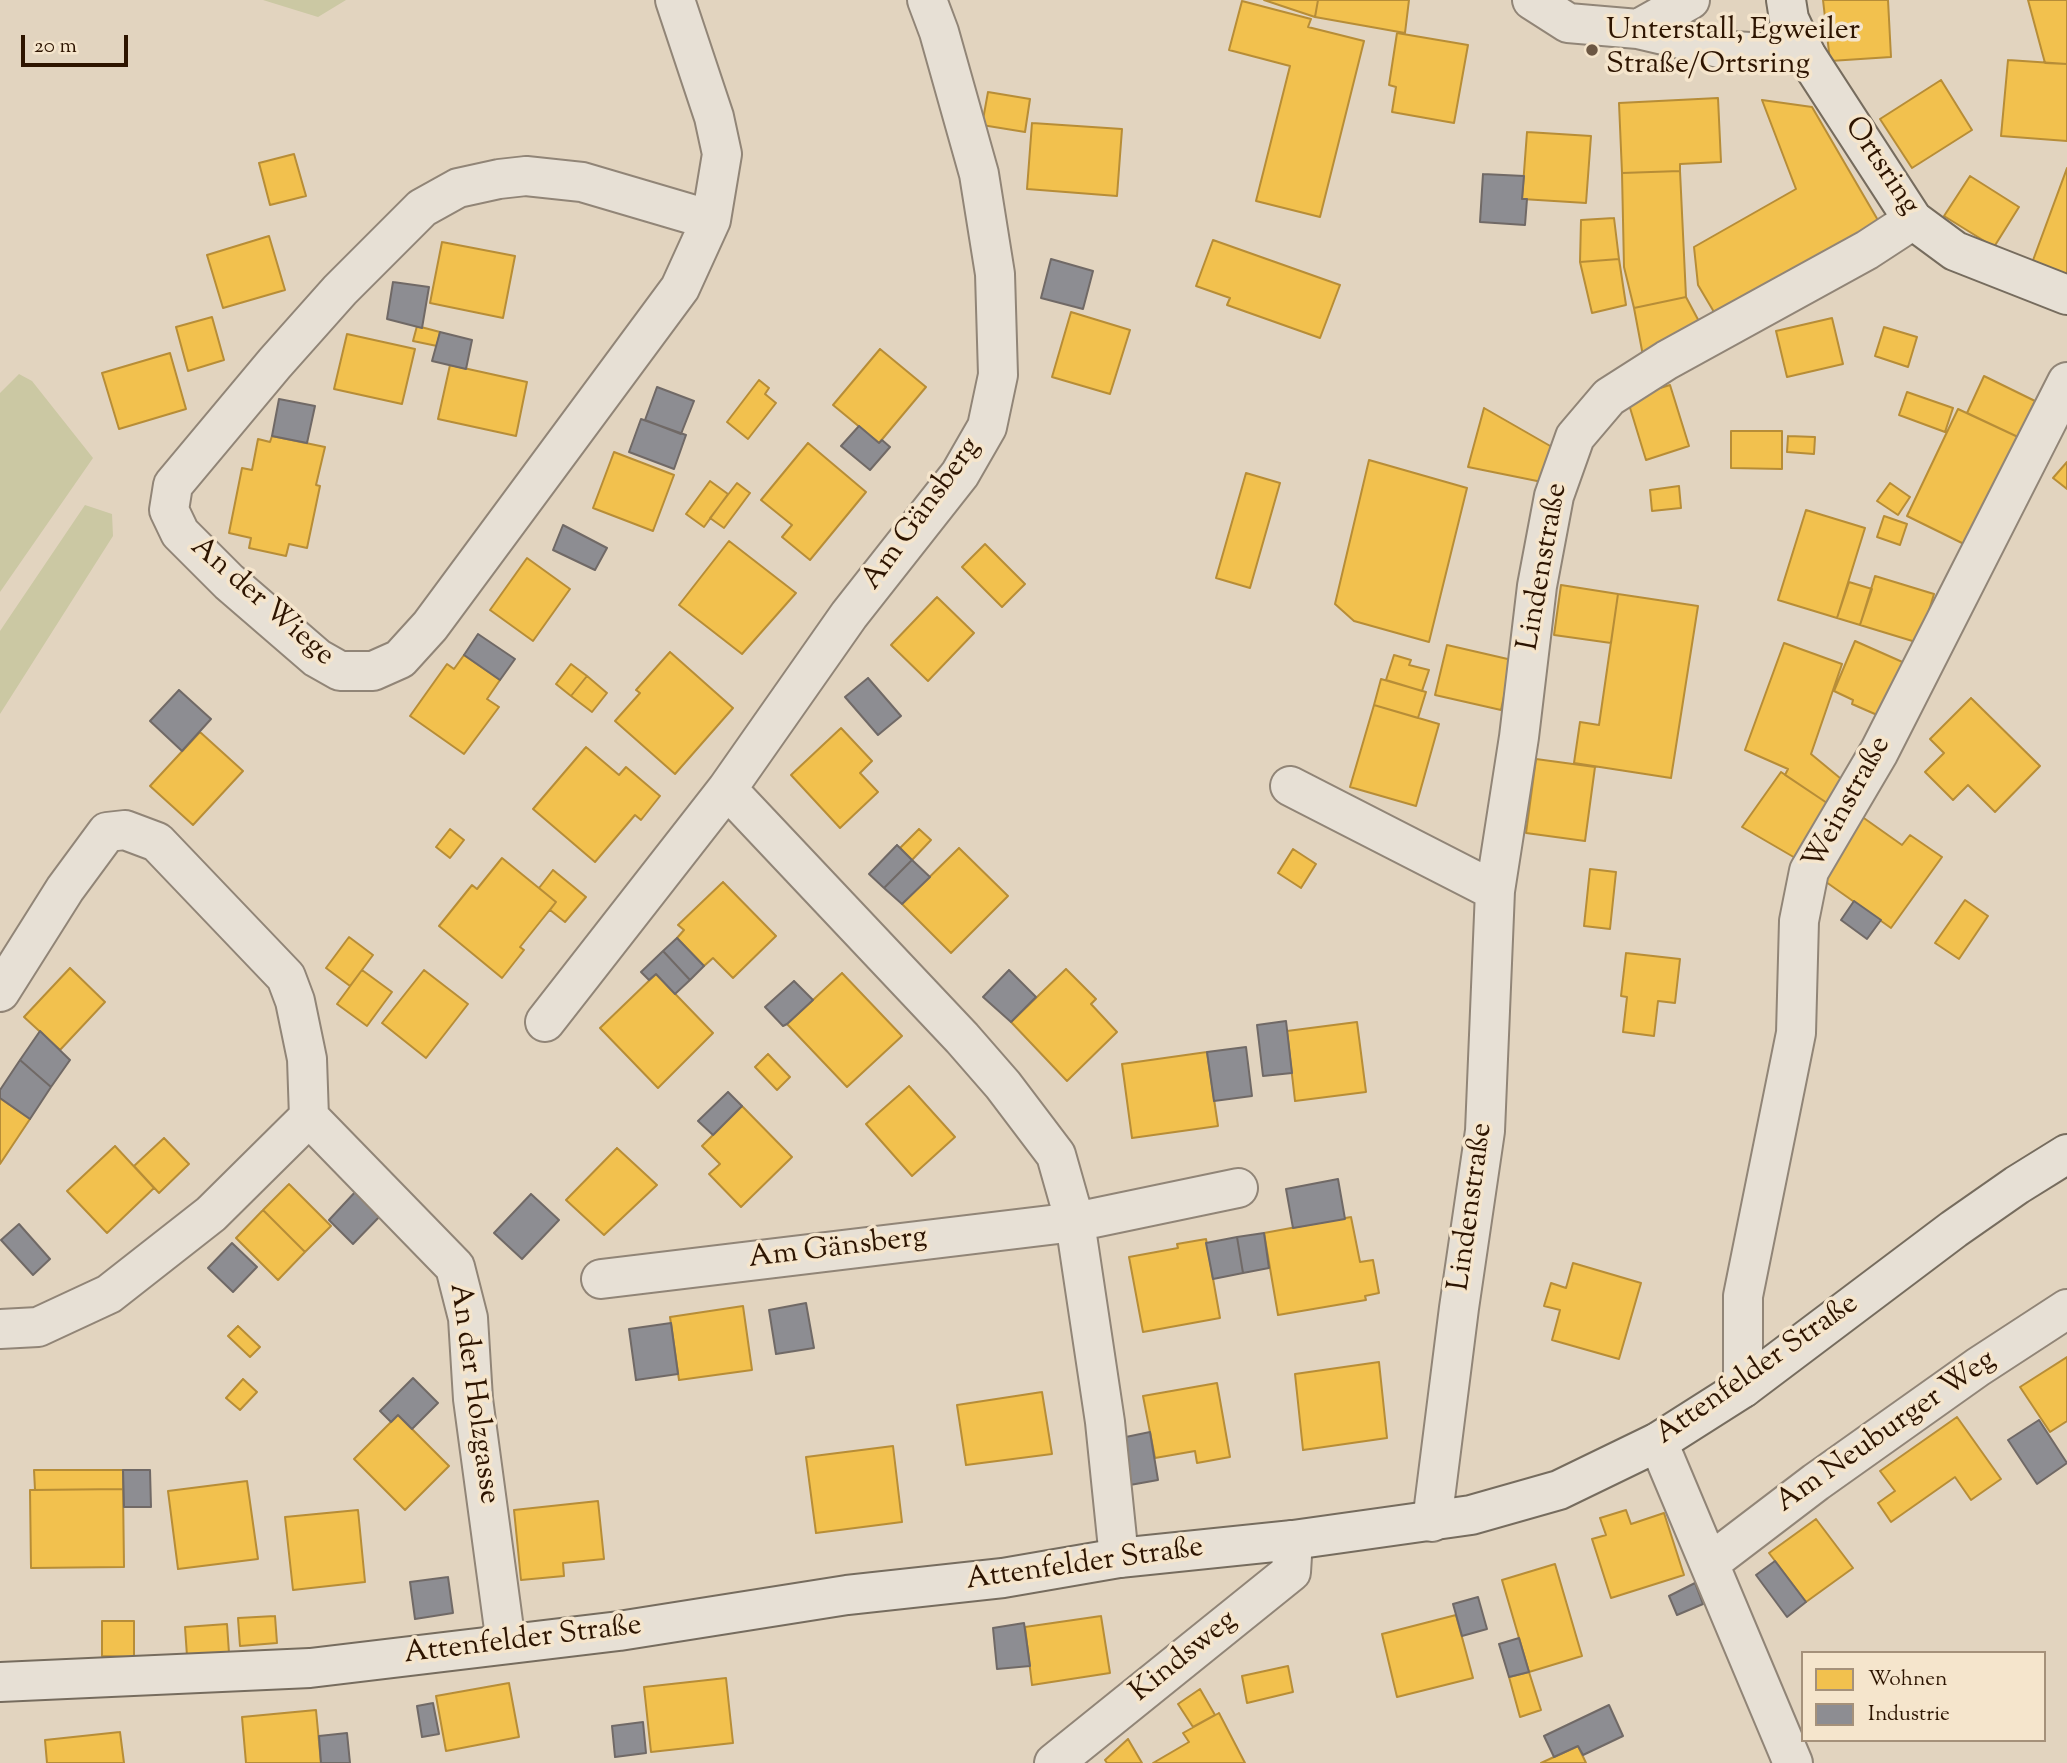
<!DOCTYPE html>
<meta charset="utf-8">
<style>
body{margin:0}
#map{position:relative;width:2067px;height:1763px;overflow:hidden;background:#e2d4bf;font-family:"Sorts Mill Goudy",serif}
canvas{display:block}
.legend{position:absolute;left:1801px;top:1651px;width:245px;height:91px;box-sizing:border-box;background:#f5e5cc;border:2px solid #a5917a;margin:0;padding:9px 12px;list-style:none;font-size:21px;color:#2d1400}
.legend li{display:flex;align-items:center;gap:14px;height:35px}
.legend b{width:35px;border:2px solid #a5917a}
.scale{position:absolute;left:21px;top:35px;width:107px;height:32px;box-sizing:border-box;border:4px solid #2d1400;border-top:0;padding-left:9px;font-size:21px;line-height:24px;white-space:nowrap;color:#2d1400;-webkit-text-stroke:5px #f5e5cc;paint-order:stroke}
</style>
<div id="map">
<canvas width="2067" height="1763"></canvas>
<ul class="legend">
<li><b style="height:19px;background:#f2c14e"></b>Wohnen</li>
<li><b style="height:19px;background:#8d8d92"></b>Industrie</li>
</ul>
<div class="scale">20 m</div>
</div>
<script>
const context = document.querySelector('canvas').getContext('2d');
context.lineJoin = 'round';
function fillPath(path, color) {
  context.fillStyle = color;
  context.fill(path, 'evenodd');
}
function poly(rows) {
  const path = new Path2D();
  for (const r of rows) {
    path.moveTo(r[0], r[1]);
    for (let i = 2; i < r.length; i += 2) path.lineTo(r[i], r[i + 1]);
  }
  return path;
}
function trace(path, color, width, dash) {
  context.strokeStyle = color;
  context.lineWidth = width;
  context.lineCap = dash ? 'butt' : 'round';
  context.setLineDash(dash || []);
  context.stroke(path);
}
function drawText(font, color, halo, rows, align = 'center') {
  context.font = font + ' "Sorts Mill Goudy",serif';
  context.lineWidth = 7;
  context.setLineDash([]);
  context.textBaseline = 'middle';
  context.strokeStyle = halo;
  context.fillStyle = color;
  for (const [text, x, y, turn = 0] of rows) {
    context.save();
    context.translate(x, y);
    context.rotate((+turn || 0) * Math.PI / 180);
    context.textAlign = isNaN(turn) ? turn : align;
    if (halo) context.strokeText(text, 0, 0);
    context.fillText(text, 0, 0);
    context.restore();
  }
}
fillPath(poly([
 [263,0,346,0,318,17],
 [19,374,32,381,93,458,0,592,0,393],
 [85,505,112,514,113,536,0,714,0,631]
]), '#cbc8a3');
const homes = poly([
 [1264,0,1318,0,1315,17,1264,0],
 [1318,0,1409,0,1405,33,1315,17,1318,0],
 [1823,0,1888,0,1891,57,1830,61,1823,0],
 [2028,0,2067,0,2067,64,2045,63,2028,0],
 [1242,1,1311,19,1308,27,1364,41,1320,217,1256,201,1290,66,1229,50,1242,1],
 [1397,33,1468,45,1454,123,1392,112,1396,87,1389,85,1397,33],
 [2008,60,2067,64,2067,141,2001,136,2008,60],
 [1941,80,1972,130,1912,168,1880,119,1941,80],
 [988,92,1030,99,1025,132,982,125,988,92],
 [1718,98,1721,162,1680,164,1680,171,1622,173,1619,103,1718,98],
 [1762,100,1812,107,1879,222,1714,312,1698,285,1694,247,1796,189,1762,100],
 [1032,123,1122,129,1117,196,1027,189,1032,123],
 [1527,132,1591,136,1586,203,1522,199,1527,132],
 [294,154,306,196,270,205,259,163,294,154],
 [2067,168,2067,278,2032,263,2067,168],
 [1680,171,1686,297,1634,308,1624,267,1622,173,1680,171],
 [1970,176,2019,207,1994,247,1944,216,1970,176],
 [1614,218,1619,259,1580,262,1581,220,1614,218],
 [269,236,285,290,223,308,207,255,269,236],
 [1213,240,1340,285,1320,338,1227,305,1230,298,1196,286,1213,240],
 [442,242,515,256,503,318,430,303,442,242],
 [1619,259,1626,305,1592,313,1580,262,1619,259],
 [1686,297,1702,327,1644,361,1634,308,1686,297],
 [1071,312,1130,330,1110,394,1052,377,1071,312],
 [212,317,224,360,188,371,176,327,212,317],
 [1832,318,1843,364,1787,377,1776,331,1832,318],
 [417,326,440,332,437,346,413,341,417,326],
 [1884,327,1917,337,1908,367,1875,356,1884,327],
 [347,334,415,349,402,404,334,389,347,334],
 [880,349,926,387,879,443,833,405,880,349],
 [170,353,186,409,119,429,102,373,170,353],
 [450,365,527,382,516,436,438,419,450,365],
 [1984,376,2035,401,2018,437,1967,413,1984,376],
 [759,380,769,388,765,394,776,403,748,439,727,422,759,380],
 [1670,385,1689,446,1646,460,1627,398,1670,385],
 [1907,392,1953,408,1945,432,1899,415,1907,392],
 [1484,408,1552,447,1542,482,1468,467,1484,408],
 [1958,409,2018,437,1966,545,1907,516,1958,409],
 [1731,431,1782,431,1782,469,1731,468,1731,431],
 [272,436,325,447,316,485,320,486,307,548,289,544,286,556,249,548,251,538,229,533,242,468,252,470,258,439,270,442,272,436],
 [1788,436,1815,437,1814,454,1787,452,1788,436],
 [808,443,866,492,810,560,782,537,792,525,761,500,808,443],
 [614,452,674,475,653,531,593,508,614,452],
 [1369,460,1467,488,1429,642,1354,621,1335,604,1369,460],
 [2067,462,2067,489,2053,478,2067,462],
 [1246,473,1280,483,1250,588,1216,578,1246,473],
 [710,481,728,494,704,527,686,514,710,481],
 [737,483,750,493,724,528,710,518,737,483],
 [1890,483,1910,497,1898,515,1877,501,1890,483],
 [1679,486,1681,508,1652,511,1650,490,1679,486],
 [1806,510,1865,528,1837,618,1778,600,1806,510],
 [1884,516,1907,524,1900,545,1877,537,1884,516],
 [729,541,796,593,742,654,679,605,729,541],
 [985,544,1025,584,1002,607,962,567,985,544],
 [527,558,570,589,533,641,490,610,527,558],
 [1875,576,1934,594,1919,643,1860,625,1875,576],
 [1849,582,1872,589,1860,625,1837,618,1849,582],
 [1561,585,1618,594,1611,643,1554,635,1561,585],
 [1618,594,1698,606,1671,778,1574,763,1580,722,1599,725,1618,594],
 [937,597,974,633,928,681,891,645,937,597],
 [1855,641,1907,664,1884,718,1852,704,1853,700,1834,691,1855,641],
 [1784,643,1842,664,1811,754,1846,783,1830,805,1785,775,1788,769,1745,750,1784,643],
 [1447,645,1512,660,1501,710,1435,695,1447,645],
 [670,652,733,708,675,774,615,721,640,693,636,690,670,652],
 [464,655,500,680,487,699,499,707,464,754,410,716,447,664,454,669,464,655],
 [1394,655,1411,660,1409,665,1429,670,1422,691,1386,680,1394,655],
 [571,664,587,676,571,696,556,684,571,664],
 [587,676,607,693,592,712,571,696,587,676],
 [1381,679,1426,692,1418,718,1374,705,1381,679],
 [1971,698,2040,766,1995,812,1968,785,1953,800,1925,772,1944,753,1930,739,1971,698],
 [1374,705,1439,724,1416,806,1350,787,1374,705],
 [841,728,872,761,860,773,878,792,840,828,791,775,841,728],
 [200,732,243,771,193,825,150,786,200,732],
 [586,747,619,775,626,767,660,796,641,820,635,815,595,862,533,809,586,747],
 [1536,759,1595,767,1585,841,1526,833,1536,759],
 [1781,772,1830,805,1797,859,1742,827,1781,772],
 [1861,816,1902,845,1910,835,1942,857,1891,928,1819,877,1861,816],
 [450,829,464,840,450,858,436,847,450,829],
 [919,829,931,840,912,860,900,848,919,829],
 [959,848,1008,896,951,953,902,904,959,848],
 [1293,849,1316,864,1301,888,1278,873,1293,849],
 [502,858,556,902,520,947,524,950,502,978,439,926,472,885,477,889,502,858],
 [1590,869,1616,872,1610,929,1584,926,1590,869],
 [553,870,586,897,565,922,550,910,556,902,539,888,553,870],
 [723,882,776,936,733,978,713,958,704,966,677,938,684,930,678,925,723,882],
 [1965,900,1988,916,1959,959,1935,943,1965,900],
 [349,937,373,955,350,986,326,968,349,937],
 [1626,953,1680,959,1675,1003,1658,1001,1654,1036,1623,1032,1627,997,1621,996,1626,953],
 [70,968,105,1002,60,1050,24,1017,70,968],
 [1066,969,1096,999,1091,1004,1117,1032,1067,1081,1011,1022,1066,969],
 [362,970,392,992,367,1026,337,1004,362,970],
 [424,970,468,1004,426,1058,382,1023,424,970],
 [842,973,902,1036,847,1087,787,1024,842,973],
 [656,974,713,1033,658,1088,600,1028,656,974],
 [1357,1022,1366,1092,1295,1101,1287,1031,1357,1022],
 [1207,1052,1218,1126,1132,1138,1122,1064,1207,1052],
 [768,1054,790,1077,777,1090,755,1067,768,1054],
 [909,1086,955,1137,912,1176,866,1124,909,1086],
 [0,1098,30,1119,0,1164,0,1098],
 [742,1106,792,1157,741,1207,709,1174,720,1164,702,1146,742,1106],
 [164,1138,189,1164,159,1193,134,1166,164,1138],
 [115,1146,154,1188,107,1233,67,1191,115,1146],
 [617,1148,657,1185,604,1235,566,1200,617,1148],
 [289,1184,331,1226,305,1252,263,1210,289,1184],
 [263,1210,305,1252,278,1280,236,1238,263,1210],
 [1351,1217,1360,1262,1373,1260,1379,1293,1365,1296,1366,1300,1278,1315,1264,1233,1351,1217],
 [1206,1239,1220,1318,1143,1332,1129,1257,1178,1248,1177,1244,1206,1239],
 [1573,1263,1641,1283,1619,1359,1552,1340,1560,1310,1544,1306,1551,1283,1566,1288,1573,1263],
 [743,1306,752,1370,679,1380,670,1317,743,1306],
 [238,1326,260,1347,250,1357,228,1336,238,1326],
 [2067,1357,2067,1421,2050,1432,2020,1387,2067,1357],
 [1379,1362,1387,1438,1303,1450,1295,1374,1379,1362],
 [243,1379,257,1392,240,1410,226,1398,243,1379],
 [1217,1383,1230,1457,1197,1463,1195,1451,1155,1458,1143,1396,1217,1383],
 [1042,1392,1052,1454,966,1465,957,1405,1042,1392],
 [398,1415,449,1466,405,1510,354,1459,398,1415],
 [1957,1417,2001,1479,1971,1500,1955,1477,1891,1522,1878,1503,1895,1491,1880,1471,1957,1417],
 [893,1446,902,1522,816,1533,806,1457,893,1446],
 [34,1470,123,1470,123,1489,35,1490,34,1470],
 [247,1481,258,1559,178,1569,168,1491,247,1481],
 [123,1489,124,1567,31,1568,30,1490,123,1489],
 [598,1501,604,1559,563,1563,564,1576,521,1580,514,1510,598,1501],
 [358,1510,365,1582,293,1590,285,1517,358,1510],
 [1626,1510,1631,1524,1664,1513,1684,1575,1611,1598,1592,1539,1606,1535,1600,1518,1626,1510],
 [1816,1519,1853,1568,1806,1602,1769,1553,1816,1519],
 [1555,1564,1582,1656,1529,1672,1502,1580,1555,1564],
 [1456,1615,1473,1678,1397,1697,1382,1634,1456,1615],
 [275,1616,277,1643,240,1646,238,1618,275,1616],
 [1101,1616,1110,1673,1032,1685,1025,1627,1101,1616],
 [102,1621,134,1621,134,1657,102,1656,102,1621],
 [227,1624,229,1653,187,1656,185,1627,227,1624],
 [1288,1666,1293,1692,1247,1703,1242,1676,1288,1666],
 [1529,1672,1541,1710,1520,1717,1509,1677,1529,1672],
 [726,1678,733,1743,651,1752,644,1687,726,1678],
 [509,1683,519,1737,446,1751,436,1696,509,1683],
 [1200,1689,1215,1715,1193,1727,1178,1704,1200,1689],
 [316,1710,321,1763,246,1763,242,1717,316,1710],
 [1219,1713,1245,1763,1153,1763,1189,1742,1183,1733,1219,1713],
 [120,1732,124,1763,47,1763,45,1740,120,1732],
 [1128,1739,1142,1763,1107,1763,1105,1760,1128,1739],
 [1578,1746,1586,1763,1541,1763,1554,1757,1578,1746]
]);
fillPath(homes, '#f2c14e');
trace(homes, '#b78d37', 2);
const industry = poly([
 [1483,174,1524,176,1522,199,1527,199,1525,225,1480,222,1483,174],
 [1051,259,1093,271,1083,309,1041,298,1051,259],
 [393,282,429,287,422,328,387,319,393,282],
 [440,332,472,340,466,369,432,361,440,332],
 [657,387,694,401,681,434,645,420,657,387],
 [279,399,315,406,307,443,272,436,279,399],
 [641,419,686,435,674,469,629,452,641,419],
 [859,426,879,443,882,440,890,447,870,470,841,446,859,426],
 [563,525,607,548,595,570,553,550,563,525],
 [478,634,515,659,500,680,464,655,478,634],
 [868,678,901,716,878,735,845,697,868,678],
 [179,690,211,719,182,751,150,721,179,690],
 [897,845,912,860,884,888,869,874,897,845],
 [912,860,930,877,902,904,884,888,912,860],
 [1854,901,1881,920,1867,939,1841,920,1854,901],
 [677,938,704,966,690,980,663,951,677,938],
 [663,951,690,980,675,994,656,974,649,980,641,972,663,951],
 [1009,970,1036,997,1011,1022,983,997,1009,970],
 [794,981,813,1000,787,1024,783,1026,765,1007,794,981],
 [1286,1021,1292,1073,1263,1076,1257,1025,1286,1021],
 [40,1031,70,1060,51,1087,20,1060,40,1031],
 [1246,1047,1252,1096,1214,1101,1207,1052,1246,1047],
 [20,1060,51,1087,30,1119,0,1098,0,1090,20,1060],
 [728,1092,742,1106,713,1135,698,1121,728,1092],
 [1338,1179,1345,1219,1293,1228,1286,1189,1338,1179],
 [357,1190,382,1214,353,1244,329,1220,357,1190],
 [531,1194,559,1220,522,1259,494,1233,531,1194],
 [19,1224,50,1259,33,1275,1,1240,19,1224],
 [1264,1233,1269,1268,1243,1273,1237,1237,1264,1233],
 [1237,1237,1243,1273,1213,1279,1206,1243,1237,1237],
 [232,1243,257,1267,233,1292,208,1268,232,1243],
 [806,1303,814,1348,776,1354,769,1310,806,1303],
 [671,1323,678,1374,636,1380,629,1329,671,1323],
 [413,1378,438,1403,412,1429,398,1415,391,1422,380,1411,413,1378],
 [2039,1420,2067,1463,2037,1484,2008,1440,2039,1420],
 [1150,1432,1158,1480,1130,1485,1121,1438,1150,1432],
 [123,1470,150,1470,151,1507,124,1507,123,1470],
 [1775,1561,1806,1602,1787,1617,1756,1575,1775,1561],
 [448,1577,453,1613,415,1619,410,1582,448,1577],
 [1695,1583,1703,1604,1677,1615,1669,1596,1695,1583],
 [1478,1597,1487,1629,1462,1636,1453,1604,1478,1597],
 [1024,1623,1030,1666,997,1669,993,1628,1024,1623],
 [1519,1638,1529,1672,1509,1677,1499,1644,1519,1638],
 [433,1703,439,1734,422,1737,417,1706,433,1703],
 [1609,1705,1623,1736,1583,1755,1578,1746,1554,1757,1544,1736,1609,1705],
 [643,1722,646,1753,615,1757,612,1726,643,1722],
 [347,1733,350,1763,321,1763,319,1736,347,1733]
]);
fillPath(industry, '#8d8d92');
trace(industry, '#706966', 2);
const street = poly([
 [675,0,714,117,722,154,711,220],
 [1532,0,1568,23,1638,29,1732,51,1806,55],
 [1638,29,1690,0],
 [526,176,582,182,711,220,680,288,430,626,400,659,373,671,340,671,317,658,229,582,180,533,169,510,173,485,275,363,340,290,422,208,458,188,499,179,526,176],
 [1290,786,1495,891],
 [727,789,962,1038,1003,1085,1056,1155,1075,1222,1238,1188],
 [0,992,65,889,107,832,125,830,157,842,286,977,295,1001,307,1059,309,1117,455,1267,468,1318,473,1399,506,1644],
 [545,1022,727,789,849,615,960,474,987,427,998,375,995,274,979,174,939,32,927,0],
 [601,1279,1075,1222,1105,1422,1119,1558],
 [0,1329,38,1327,109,1294,211,1214,309,1117],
 [1743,1388,1743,1296,1796,1033,1799,921,1809,871,1879,752,2067,382],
 [1658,1442,1793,1763],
 [1432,1522,1459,1308,1485,1131,1495,891,1519,737,1537,586,1554,496,1575,437,1609,397,1667,360,1867,250,1913,220],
 [1711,1562,1816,1482,1978,1367,2067,1309],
 [1054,1763,1291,1572,1293,1540]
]);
const secondary = poly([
 [1786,0,1789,19,1806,55,1913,220,1955,251,2067,295],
 [0,1682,310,1668,619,1631,847,1595,1003,1578,1119,1558,1293,1540,1471,1515,1559,1490,1658,1442,1743,1388,1954,1229,2017,1185,2067,1154]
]);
trace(street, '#918577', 42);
trace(secondary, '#766c5e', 42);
trace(street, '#e7e0d5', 38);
trace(secondary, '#e7e0d5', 38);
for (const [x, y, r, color] of [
 [1592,50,7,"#6c5743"]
]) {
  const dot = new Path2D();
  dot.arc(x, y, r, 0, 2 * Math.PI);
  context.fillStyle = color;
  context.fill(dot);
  trace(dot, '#f5e5cc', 2.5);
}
drawText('30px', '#2d1400', '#f5e5cc', [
 ["Unterstall, Egweiler",1606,33],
 ["Straße/Ortsring",1606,67]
], 'left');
drawText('30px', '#2d1400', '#f5e5cc', [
 ["Ortsring",1880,167,56],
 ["Am Gänsberg",923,515,-54],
 ["Lindenstraße",1545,567,-80],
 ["An der Wiege",261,603,41],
 ["Weinstraße",1849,804,-61],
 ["Lindenstraße",1473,1207,-82],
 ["Am Gänsberg",838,1250,-7],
 ["Attenfelder Straße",1758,1371,-35],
 ["An der Holzgasse",472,1394,82],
 ["Am Neuburger Weg",1887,1433,-35],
 ["Attenfelder Straße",1085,1566,-8],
 ["Attenfelder Straße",523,1642,-7],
 ["Kindsweg",1185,1658,-39]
]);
</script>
